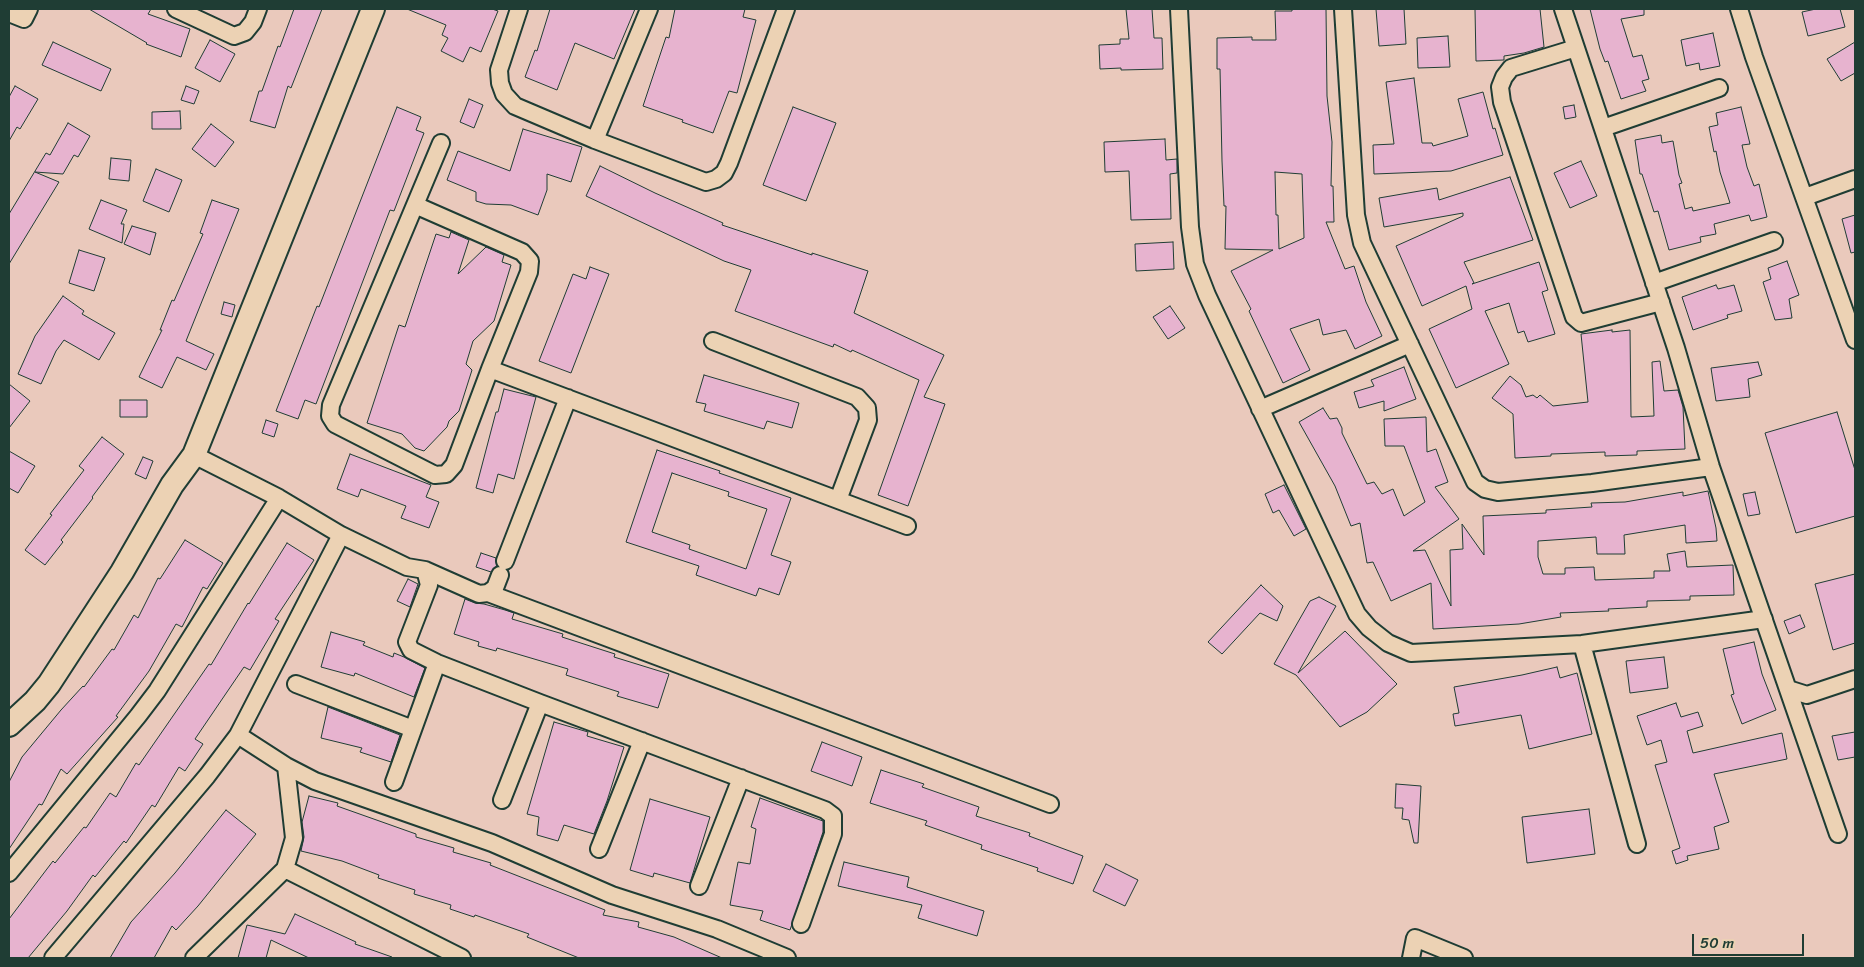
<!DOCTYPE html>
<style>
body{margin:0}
#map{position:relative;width:1864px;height:967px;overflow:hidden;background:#eac9bc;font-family:Sriracha,sans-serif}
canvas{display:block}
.frame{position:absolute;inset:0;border:10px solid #1f3d34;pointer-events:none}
.scale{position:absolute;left:1692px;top:934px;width:112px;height:22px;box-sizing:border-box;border:2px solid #1f3d34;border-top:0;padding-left:6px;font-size:15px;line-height:18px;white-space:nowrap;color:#1f3d34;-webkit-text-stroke:4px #ecd2b4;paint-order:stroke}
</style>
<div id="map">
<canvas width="1864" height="967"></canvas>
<div class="frame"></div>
<div class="scale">50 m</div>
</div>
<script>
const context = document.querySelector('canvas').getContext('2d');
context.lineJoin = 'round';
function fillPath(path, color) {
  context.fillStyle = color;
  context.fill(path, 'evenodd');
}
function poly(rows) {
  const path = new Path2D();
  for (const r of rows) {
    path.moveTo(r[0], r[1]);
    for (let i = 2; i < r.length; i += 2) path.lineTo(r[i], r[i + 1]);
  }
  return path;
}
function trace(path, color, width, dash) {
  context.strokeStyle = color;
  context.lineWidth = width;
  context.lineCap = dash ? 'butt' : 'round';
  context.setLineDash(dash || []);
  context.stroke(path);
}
const building = poly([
 [89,9,151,9,148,14,190,29,181,57,146,44,147,43,89,9],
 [294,9,322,9,291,88,288,86,275,128,250,121,259,91,262,91,278,46,280,47,294,9],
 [407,9,492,9,498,11,481,52,470,47,463,62,441,51,448,38,442,35,446,25,407,9],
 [550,9,635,9,614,59,575,43,557,90,525,77,535,50,537,51,550,9],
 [675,9,745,9,743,17,756,20,737,93,729,91,713,133,682,122,683,120,643,106,666,37,669,38,675,9],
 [1126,9,1152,9,1154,38,1162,38,1163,69,1121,70,1121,68,1100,69,1099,45,1120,44,1120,39,1129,39,1126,9],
 [1292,9,1326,9,1327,96,1332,142,1331,186,1333,186,1334,222,1326,222,1345,269,1354,266,1366,302,1382,336,1355,349,1346,330,1323,335,1319,319,1290,329,1310,370,1283,383,1249,311,1251,309,1231,271,1273,250,1225,249,1226,206,1224,206,1222,161,1220,69,1217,69,1217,38,1252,37,1252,40,1276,40,1275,11,1292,11,1292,9],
 [1275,172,1302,174,1304,238,1279,249,1278,215,1276,215,1275,172],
 [1376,9,1404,9,1406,44,1379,46,1376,9],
 [1475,9,1540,9,1544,47,1524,53,1504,56,1504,60,1476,61,1475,9],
 [1590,9,1644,9,1644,15,1621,19,1633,57,1642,55,1649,79,1642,81,1646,91,1621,99,1608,61,1605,62,1600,49,1590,9],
 [1816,9,1840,9,1845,27,1808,36,1802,12,1816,9],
 [1713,33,1720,66,1700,70,1699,63,1686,66,1681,40,1713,33],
 [1448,36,1450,67,1418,68,1417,38,1448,36],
 [210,40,235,54,220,82,195,68,210,40],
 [53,42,111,69,101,91,42,65,53,42],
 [1855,42,1855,73,1841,81,1827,59,1855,42],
 [1414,78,1422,143,1432,143,1433,146,1468,136,1458,99,1483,92,1493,129,1495,128,1503,155,1451,171,1374,174,1373,145,1394,144,1386,82,1414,78],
 [15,86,38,99,20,129,17,127,9,141,9,97,15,86],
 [186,86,199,91,194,104,181,100,186,86],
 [469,99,483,105,474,128,460,122,469,99],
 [1574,105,1576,117,1565,119,1563,107,1574,105],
 [397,107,421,117,416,130,424,133,394,211,390,210,316,404,305,400,298,419,276,411,317,306,319,307,397,107],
 [793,107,836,123,806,201,763,185,793,107],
 [1741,107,1750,144,1742,145,1747,167,1754,186,1759,184,1767,217,1751,221,1749,215,1714,224,1716,234,1700,237,1701,242,1669,250,1658,211,1654,212,1642,174,1640,174,1635,140,1661,135,1662,143,1673,141,1679,175,1682,183,1679,184,1685,209,1692,207,1693,211,1730,203,1720,172,1716,151,1714,152,1709,127,1718,125,1716,113,1741,107],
 [180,111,181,129,152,129,152,112,180,111],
 [68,123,90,136,78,157,74,155,63,174,35,172,59,182,9,264,9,214,46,153,50,155,68,123],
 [211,124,234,142,215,167,192,149,211,124],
 [523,129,582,147,571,182,547,174,547,190,538,215,511,205,486,204,476,201,476,192,447,180,458,151,510,171,523,129],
 [1165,139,1166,160,1177,159,1177,173,1170,174,1171,219,1131,220,1129,171,1105,172,1104,142,1165,139],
 [111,158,131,160,129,181,109,179,111,158],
 [1581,161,1597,196,1570,208,1554,173,1581,161],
 [600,166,655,193,723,223,722,225,812,255,812,253,868,271,854,313,944,355,924,397,945,404,908,506,878,495,919,380,852,350,851,352,834,344,833,347,735,311,751,270,724,261,586,196,600,166],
 [156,169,182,180,169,212,143,201,156,169],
 [1510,177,1533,240,1464,262,1474,283,1472,284,1539,262,1548,290,1542,292,1555,334,1528,342,1524,331,1518,333,1509,303,1485,311,1509,364,1456,388,1429,329,1472,309,1466,286,1422,306,1396,246,1463,216,1463,213,1384,227,1379,198,1437,188,1439,200,1510,177],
 [101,200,127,210,121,224,124,224,122,243,89,229,101,200],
 [212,200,239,209,186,341,214,354,206,370,177,357,162,388,139,377,162,330,160,330,172,300,174,301,203,234,200,233,212,200],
 [1855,215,1855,252,1851,253,1842,219,1855,215],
 [132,226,156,233,150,255,124,244,132,226],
 [451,232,469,240,458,274,486,247,504,255,502,262,511,265,494,321,473,341,466,364,472,370,459,411,449,421,447,427,424,451,415,448,402,434,367,423,399,325,405,327,436,234,449,238,451,232],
 [1173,242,1174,269,1136,271,1135,244,1173,242],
 [79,250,105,258,94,291,69,283,79,250],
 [1787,261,1799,295,1789,299,1792,318,1775,320,1763,282,1771,279,1768,268,1787,261],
 [590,267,609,274,571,373,539,361,573,274,586,279,590,267],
 [1716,285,1718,289,1734,285,1742,311,1727,315,1728,318,1693,330,1682,297,1716,285],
 [63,296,84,311,82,314,115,333,99,360,64,340,56,351,41,384,18,374,35,336,63,296],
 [224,302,235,305,232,317,221,314,224,302],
 [1170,306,1185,328,1168,339,1153,317,1170,306],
 [1612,330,1612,332,1630,330,1631,417,1654,416,1652,362,1660,361,1664,391,1678,390,1683,407,1685,449,1637,451,1637,455,1605,456,1605,452,1551,454,1551,456,1515,458,1513,414,1492,398,1510,376,1521,385,1526,397,1533,395,1537,398,1540,395,1553,406,1588,402,1581,334,1612,330],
 [1758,362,1762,375,1748,379,1750,397,1716,401,1711,368,1758,362],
 [1404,367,1416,399,1384,411,1384,401,1359,408,1354,392,1374,386,1371,380,1404,367],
 [704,375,799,403,792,428,767,421,764,429,704,411,706,404,696,402,704,375],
 [9,384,30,401,9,428,9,384],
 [504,389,536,397,514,479,498,474,493,493,476,488,496,412,498,412,504,389],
 [120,400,147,400,147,417,120,417,120,400],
 [1323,408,1330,419,1337,418,1342,428,1342,433,1367,484,1374,482,1382,494,1393,489,1404,516,1425,502,1404,446,1385,446,1384,419,1426,417,1427,452,1436,449,1448,482,1435,487,1459,519,1413,551,1425,550,1451,606,1450,550,1463,549,1462,524,1484,555,1483,516,1546,513,1546,510,1592,507,1591,503,1625,502,1683,492,1683,496,1708,491,1716,528,1717,541,1686,543,1685,525,1624,535,1625,554,1597,554,1596,537,1538,541,1538,557,1543,574,1565,574,1565,568,1594,567,1595,580,1654,578,1654,571,1670,571,1667,554,1685,551,1687,567,1733,565,1734,595,1690,596,1690,600,1647,601,1647,607,1608,609,1609,611,1560,613,1561,617,1519,624,1433,629,1431,583,1391,601,1373,562,1367,563,1360,523,1351,526,1335,486,1299,422,1323,408],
 [1837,412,1855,470,1855,516,1796,533,1765,433,1837,412],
 [266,420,278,424,274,437,262,433,266,420],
 [102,437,124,454,92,497,93,498,61,540,63,542,45,565,25,550,52,515,50,514,84,470,79,466,102,437],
 [657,450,720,471,719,473,791,498,771,555,791,562,779,595,759,588,756,596,696,575,699,566,626,542,657,450],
 [672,473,729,492,728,496,767,509,746,569,689,549,690,545,652,532,672,473],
 [9,451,35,466,18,493,9,488,9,451],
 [350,454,431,485,426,497,439,502,429,528,401,518,406,506,361,489,358,497,337,489,350,454],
 [143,457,153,461,146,479,135,474,143,457],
 [1284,485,1306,529,1294,536,1279,510,1273,513,1265,494,1284,485],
 [1755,492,1760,514,1748,516,1743,494,1755,492],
 [185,540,223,563,207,589,203,587,182,627,176,624,149,671,116,716,118,717,67,774,61,769,42,805,39,804,9,849,9,782,22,757,61,710,83,686,84,687,112,649,114,650,134,615,138,618,158,578,160,579,185,540],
 [287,543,314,560,275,619,279,621,250,670,244,667,195,739,203,744,185,771,179,767,155,807,152,805,126,843,124,841,95,877,93,875,67,911,28,958,9,958,9,919,53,861,55,863,84,827,86,828,110,793,116,797,136,763,139,765,209,664,211,665,248,603,249,604,287,543],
 [481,553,496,558,497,566,491,572,476,567,481,553],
 [1855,574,1855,643,1833,650,1815,584,1855,574],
 [408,579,418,584,410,607,397,601,408,579],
 [1261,585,1283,606,1277,621,1260,613,1222,654,1208,642,1261,585],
 [1319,597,1336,606,1298,673,1345,631,1397,684,1367,712,1340,727,1296,675,1274,664,1310,601,1319,597],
 [465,599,475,603,484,604,505,610,514,613,512,619,563,634,562,637,615,654,614,657,669,674,658,708,617,696,619,692,566,675,568,669,497,648,496,651,478,646,479,642,454,634,465,599],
 [1800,615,1805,627,1789,634,1784,621,1800,615],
 [331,632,365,642,363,645,393,657,394,653,404,657,425,668,414,697,355,673,354,676,321,667,331,632],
 [1754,642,1762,674,1776,710,1742,724,1731,695,1734,694,1723,649,1754,642],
 [1664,657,1668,688,1630,693,1626,661,1664,657],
 [1557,667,1560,678,1577,673,1592,734,1529,749,1521,715,1455,726,1453,714,1459,713,1454,687,1522,675,1557,667],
 [1676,703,1681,717,1698,712,1703,726,1687,731,1693,753,1782,733,1787,759,1714,774,1729,822,1714,827,1719,849,1687,856,1688,860,1676,864,1672,851,1680,848,1655,765,1667,762,1661,740,1647,745,1637,716,1676,703],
 [328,707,400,735,391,762,360,752,362,748,321,738,328,707],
 [554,722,588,732,587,736,624,747,607,801,594,834,564,825,558,841,537,835,539,817,527,814,554,722],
 [1855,732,1855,757,1838,760,1832,736,1855,732],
 [822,742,862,757,852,786,811,771,822,742],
 [881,770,924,784,922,787,979,807,976,816,1030,833,1029,836,1083,856,1073,884,1037,871,1038,868,981,849,982,845,925,825,927,821,870,803,881,770],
 [1396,784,1421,786,1418,843,1414,843,1409,820,1402,819,1403,808,1395,808,1396,784],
 [309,796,338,803,337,806,416,834,416,837,454,848,453,852,491,863,490,865,605,910,603,915,639,922,638,927,674,937,722,958,579,958,527,937,529,934,475,915,474,917,450,909,451,905,414,894,415,890,378,878,379,875,342,861,301,851,304,837,302,822,309,796],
 [760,798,823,821,823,832,790,930,760,920,763,911,730,905,738,862,750,864,756,829,751,827,760,798],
 [650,799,710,817,690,883,654,873,653,877,630,870,650,799],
 [1589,809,1595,854,1527,863,1522,817,1589,809],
 [226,810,256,834,198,906,176,930,172,926,154,958,110,958,131,922,175,873,226,810],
 [844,862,909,877,907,887,984,911,977,936,918,918,922,905,838,886,844,862],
 [1106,864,1138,880,1125,906,1093,891,1106,864],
 [295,914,356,942,355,944,392,957,391,958,309,958,271,940,266,958,238,958,247,925,285,934,295,914]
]);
fillPath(building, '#e7b3cf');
trace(building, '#1f3d34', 1);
const street = poly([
 [176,9,234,36,245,32,253,22,258,9],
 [519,9,499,70,500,83,504,94,515,106,595,140,706,182,716,179,724,173,729,163,786,9],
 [1179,9,1190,227,1195,264,1207,295,1357,614,1369,628,1388,643,1411,653,1582,644,1764,619],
 [1343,9,1356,215,1362,243,1475,482,1485,489,1498,492,1592,483,1711,467],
 [1563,9,1676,348,1711,467,1838,834],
 [1739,9,1754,57,1855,340],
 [9,13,24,19,29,9],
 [1576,48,1511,68,1504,77,1500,87,1502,102,1574,317,1581,323,1661,302],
 [1603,128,1719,88],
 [595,140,649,9],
 [1805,197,1855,179],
 [415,205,522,252,530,261,529,272,490,369,454,465,446,474,435,475,335,424,330,416,331,405,441,143],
 [1654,283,1774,241],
 [713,341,857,397,867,408,868,420,838,500],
 [490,369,907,526],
 [1260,409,1410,344],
 [194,455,279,498,341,535,407,567,425,570,429,585,407,642,411,650,437,663,540,703,825,810,833,816,833,834,801,924],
 [505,561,568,398],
 [425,570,479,594,488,593,495,588,500,575],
 [488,593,1050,804],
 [1582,644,1637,844],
 [296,684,413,729],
 [1788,689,1807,695,1855,679],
 [238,735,286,766,315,781,492,843,612,895,717,929,787,958],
 [394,782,437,663],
 [502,800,540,703],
 [599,849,642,741],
 [285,869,462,958],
 [9,873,138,716,157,691,279,498],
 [699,886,741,778],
 [53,958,207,776,238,735,341,535],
 [194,958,285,869,294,838,286,766],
 [1411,958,1415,938,1464,958]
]);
const secondary = poly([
 [9,725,35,701,49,684,122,572,172,485,194,455,373,9]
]);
trace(street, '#1f3d34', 20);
trace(secondary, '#1f3d34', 26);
trace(street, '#ecd2b4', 16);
trace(secondary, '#ecd2b4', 22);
</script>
